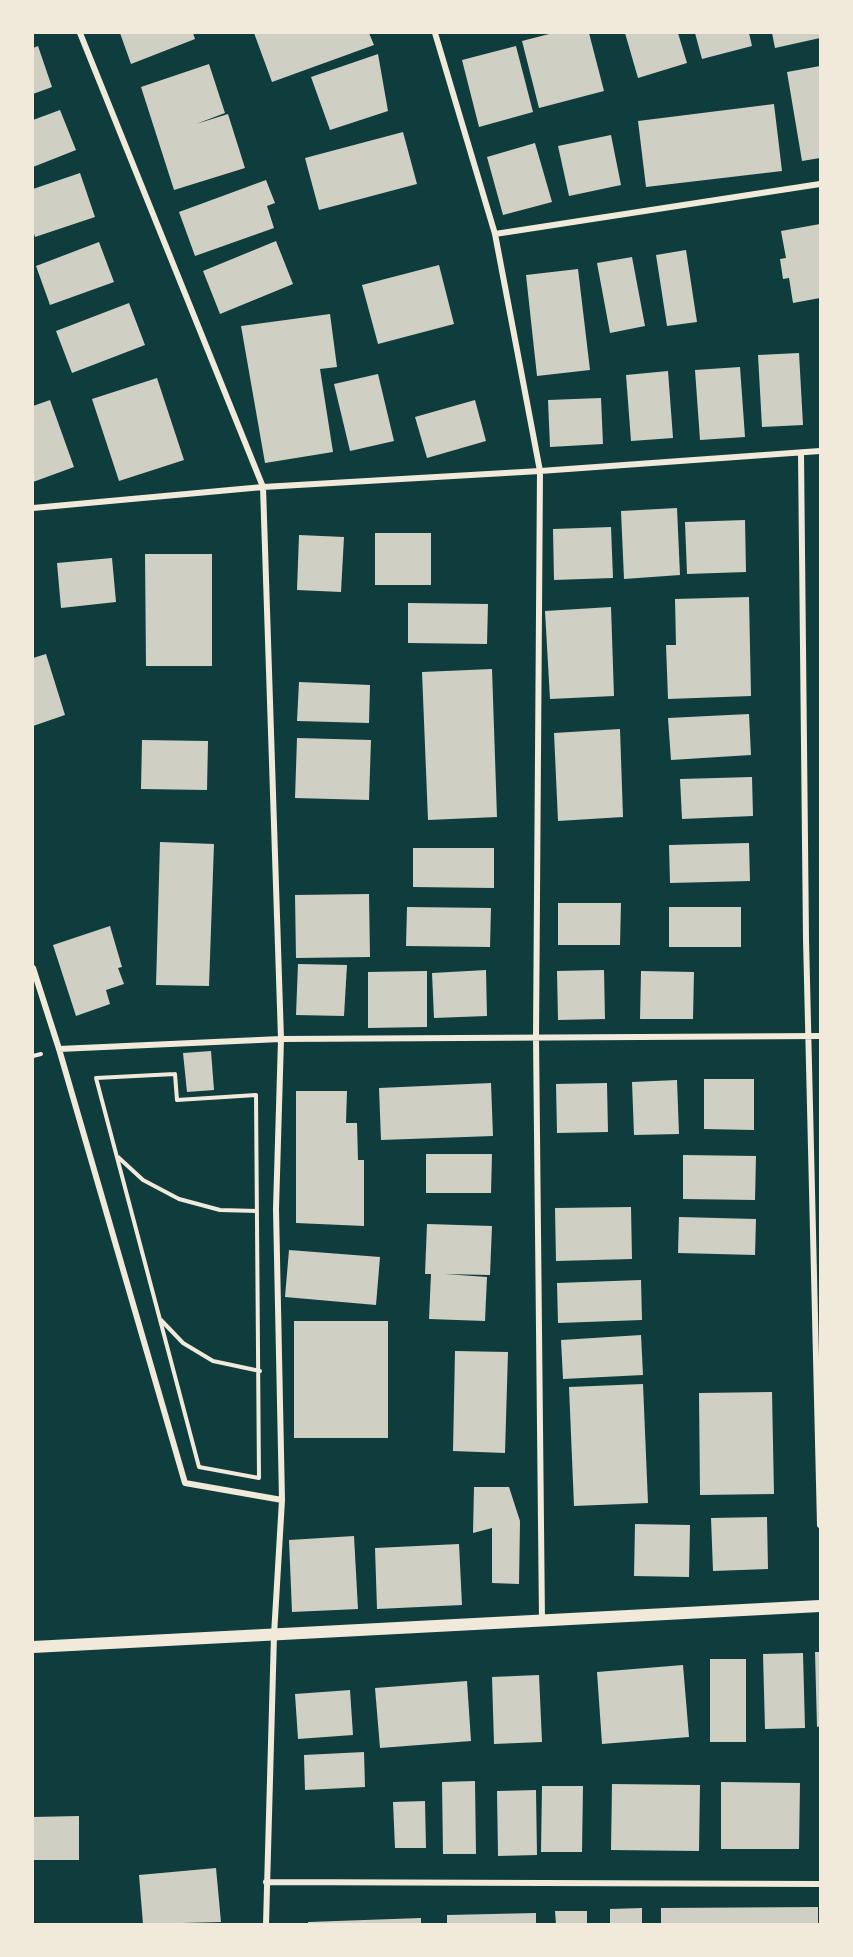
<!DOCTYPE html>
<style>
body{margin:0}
#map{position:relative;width:853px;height:1957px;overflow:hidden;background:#0f3d3e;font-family:"Titillium Web",sans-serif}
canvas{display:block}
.frame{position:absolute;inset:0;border:34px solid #f1e9da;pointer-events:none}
</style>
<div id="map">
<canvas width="853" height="1957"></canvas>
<div class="frame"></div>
</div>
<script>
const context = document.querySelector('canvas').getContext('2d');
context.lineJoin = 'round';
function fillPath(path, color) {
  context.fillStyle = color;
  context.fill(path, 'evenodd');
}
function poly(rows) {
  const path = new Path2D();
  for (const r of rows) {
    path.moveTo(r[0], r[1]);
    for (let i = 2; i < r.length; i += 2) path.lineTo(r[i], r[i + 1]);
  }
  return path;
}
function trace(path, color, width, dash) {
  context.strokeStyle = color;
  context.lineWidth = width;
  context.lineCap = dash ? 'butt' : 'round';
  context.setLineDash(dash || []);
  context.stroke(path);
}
fillPath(poly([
 [120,33,193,33,195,39,131,64],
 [254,33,369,33,374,45,272,82],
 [553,33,589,33,604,91,539,108,522,41],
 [625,33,678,33,687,63,638,78],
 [695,33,749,33,752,46,702,59],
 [772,33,820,33,820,38,775,48],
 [38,46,52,87,33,94,33,48],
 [516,46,533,112,479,127,462,60],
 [378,54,388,111,330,130,311,77],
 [209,64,225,113,196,124,228,114,245,168,174,190,141,87],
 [820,66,820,158,802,161,787,72],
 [774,104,782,171,646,187,638,121],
 [60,110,76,150,33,167,33,120],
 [403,132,417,184,319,210,305,158],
 [611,135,621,185,569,196,558,146],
 [535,143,552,202,503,215,487,157],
 [80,173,95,217,35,237,33,230,33,189],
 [266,180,275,203,267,206,274,228,195,256,179,212],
 [820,224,820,298,793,303,789,278,783,279,780,259,786,258,781,231],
 [276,241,293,284,220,314,203,271],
 [99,242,114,282,50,305,36,266],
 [686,250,697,322,667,326,656,255],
 [632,257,645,326,610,333,597,263],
 [439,265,454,324,378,344,362,285],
 [578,269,590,370,537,376,526,275],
 [129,303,145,345,72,373,56,331],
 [330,314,337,367,320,369,333,452,265,463,241,326],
 [799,353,803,425,762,427,758,355],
 [740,367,745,437,700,440,695,370],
 [668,371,673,438,631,441,626,375],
 [378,374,394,441,350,451,334,384],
 [157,378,184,460,119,481,92,399],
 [601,398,603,444,550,447,548,400],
 [50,400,74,467,33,482,33,406],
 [475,400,486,441,427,458,415,417],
 [677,508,680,575,624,579,621,511],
 [745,520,746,572,687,574,685,522],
 [611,527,613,578,554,580,553,529],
 [375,533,431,533,431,585,375,585],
 [299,535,344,537,341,592,297,590],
 [145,554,212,554,212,666,146,666],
 [112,558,116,602,61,608,57,563],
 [749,597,751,696,668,699,666,645,676,645,675,599],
 [408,603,488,604,487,644,408,643],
 [611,607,614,696,550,699,545,611],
 [46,654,65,715,33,726,33,658],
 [492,669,497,817,428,820,422,672],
 [299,682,370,685,369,723,297,721],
 [749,714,751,755,671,760,668,718],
 [620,729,623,817,558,821,554,733],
 [297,738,371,740,369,800,295,798],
 [142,740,208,741,207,790,141,789],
 [752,777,753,816,682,819,680,779],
 [160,842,214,844,209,986,156,985],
 [749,843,750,881,670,883,669,845],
 [413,848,494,848,494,888,413,887],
 [369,894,370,957,296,958,295,895],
 [558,903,621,903,620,945,558,945],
 [407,907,491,908,490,947,406,946],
 [669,907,741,907,741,947,669,947],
 [110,926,122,967,118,968,124,984,106,990,110,1004,76,1016,53,945],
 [298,964,347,965,344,1016,296,1015],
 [486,970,487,1016,434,1018,432,973],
 [604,970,605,1019,558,1020,557,971],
 [427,971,427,1027,368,1028,368,972],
 [641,971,694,972,693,1019,640,1019],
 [211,1051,214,1090,187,1092,183,1053],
 [704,1079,754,1079,754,1130,704,1129],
 [677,1080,679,1134,634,1135,632,1082],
 [491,1083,493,1136,381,1140,379,1088],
 [607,1083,608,1132,557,1133,556,1084],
 [296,1091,347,1091,346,1123,357,1123,358,1160,364,1160,364,1226,296,1223],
 [426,1154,492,1154,491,1193,426,1193],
 [683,1155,756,1156,755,1200,683,1199],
 [631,1207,632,1259,556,1261,555,1208],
 [679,1217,756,1219,755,1255,678,1253],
 [427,1224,492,1226,490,1275,445,1274,487,1277,485,1321,429,1319,431,1274,425,1274],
 [289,1250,380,1257,376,1305,285,1297],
 [641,1280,642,1320,558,1323,557,1283],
 [294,1321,388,1321,388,1438,294,1438],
 [641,1335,643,1375,563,1379,561,1340],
 [455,1351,508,1352,505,1453,453,1451],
 [643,1384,648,1503,574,1506,569,1387],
 [772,1392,774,1494,700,1495,699,1393],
 [474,1487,509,1487,520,1521,519,1584,492,1583,492,1528,473,1533],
 [767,1517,768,1569,713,1571,711,1518],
 [635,1524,690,1525,689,1577,634,1576],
 [354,1536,358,1609,292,1612,289,1540],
 [459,1544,462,1605,377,1609,375,1548],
 [815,1652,820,1652,820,1726,817,1727],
 [803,1653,805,1728,765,1729,763,1654],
 [710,1659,746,1659,746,1742,710,1742],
 [683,1665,689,1737,602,1744,597,1672],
 [539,1675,542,1742,494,1744,492,1677],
 [467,1681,471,1741,380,1748,375,1688],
 [350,1690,353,1735,298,1739,295,1694],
 [364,1752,365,1787,305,1790,304,1755],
 [475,1781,476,1854,443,1854,442,1782],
 [721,1782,800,1783,799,1849,721,1849],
 [612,1784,700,1785,699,1851,611,1850],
 [542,1786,583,1786,582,1852,541,1852],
 [536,1790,537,1855,498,1856,497,1791],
 [425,1801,426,1848,395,1848,393,1802],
 [79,1816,79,1860,33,1860,33,1817],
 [216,1868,221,1922,143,1924,139,1875],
 [818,1907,818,1924,661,1924,661,1908],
 [642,1908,642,1924,610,1924,610,1909],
 [555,1911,587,1911,587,1924,556,1924],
 [536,1913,536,1924,447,1924,447,1915],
 [421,1918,421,1924,308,1924,308,1922]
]), '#cfcfc3');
trace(poly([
 [33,1056,41,1054],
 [175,1074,177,1100,256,1095,259,1478,199,1467,96,1078,175,1074],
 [118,1157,143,1180,179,1199,220,1210,257,1211],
 [161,1320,183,1343,213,1361,260,1371]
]), '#f1e9da', 4);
trace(poly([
 [80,33,263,487,281,1039,276,1209,282,1500,274,1635,266,1924],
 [435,33,495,234,540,471,536,1037,542,1621],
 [495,234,820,184],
 [801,453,806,939,820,1525],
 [33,508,263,487,540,471,820,451],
 [33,968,59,1049,185,1483,282,1500],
 [59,1049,281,1039,820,1036],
 [266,1882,820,1884]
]), '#f1e9da', 6);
trace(poly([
 [33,1647,820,1606]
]), '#f1e9da', 12);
</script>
